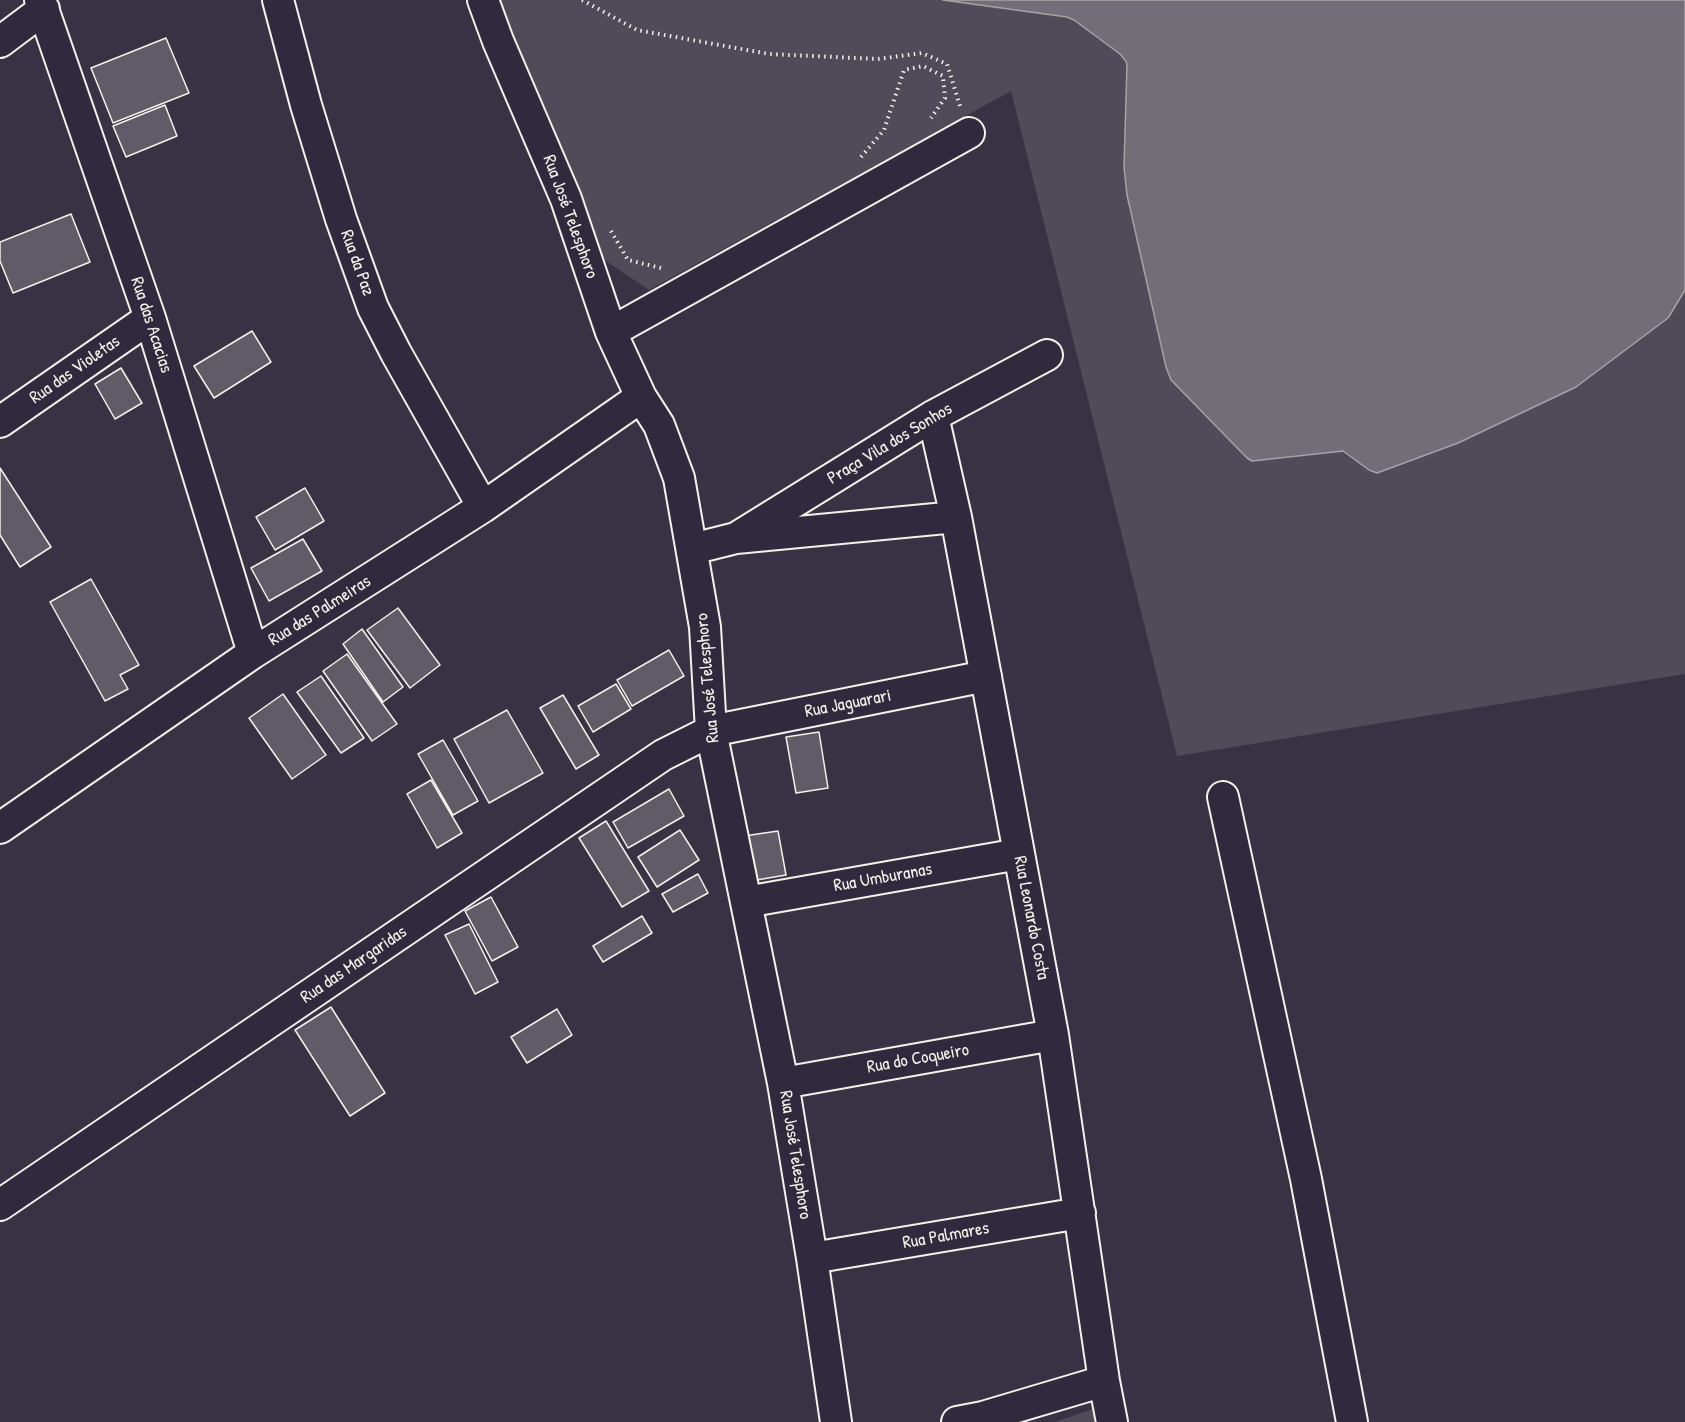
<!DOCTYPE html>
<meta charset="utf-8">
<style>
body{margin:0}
canvas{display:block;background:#373244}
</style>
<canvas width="1685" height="1422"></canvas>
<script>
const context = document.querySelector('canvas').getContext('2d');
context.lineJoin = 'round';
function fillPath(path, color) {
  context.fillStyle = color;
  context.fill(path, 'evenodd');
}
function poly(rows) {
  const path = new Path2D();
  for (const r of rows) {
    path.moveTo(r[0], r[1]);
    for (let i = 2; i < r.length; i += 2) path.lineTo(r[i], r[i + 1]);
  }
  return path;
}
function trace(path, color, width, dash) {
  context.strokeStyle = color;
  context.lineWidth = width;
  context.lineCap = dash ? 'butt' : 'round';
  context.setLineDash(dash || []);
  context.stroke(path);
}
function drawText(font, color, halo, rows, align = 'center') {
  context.font = font + ' "Patrick Hand",sans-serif';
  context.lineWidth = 4.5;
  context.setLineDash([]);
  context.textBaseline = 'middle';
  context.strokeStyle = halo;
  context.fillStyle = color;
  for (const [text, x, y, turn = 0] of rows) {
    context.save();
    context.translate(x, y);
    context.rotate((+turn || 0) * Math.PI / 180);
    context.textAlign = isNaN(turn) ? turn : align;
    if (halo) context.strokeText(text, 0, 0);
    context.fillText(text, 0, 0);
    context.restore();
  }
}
fillPath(poly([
 [499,0,1685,0,1685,674,1177,756,1011,91,649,290,603,259],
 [1093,1409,1096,1422,1055,1422]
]), '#504b59');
const water = poly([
 [943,0,1685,0,1685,290,1668,318,1576,387,1458,443,1377,473,1369,470,1343,451,1252,461,1247,458,1175,384,1171,380,1166,367,1127,195,1124,167,1127,64,1125,60,1120,54,1074,20,1067,17,943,0]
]);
fillPath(water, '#726e77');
trace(water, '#a6a2a4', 1.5);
const building = poly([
 [166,38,189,93,113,123,91,68,166,38],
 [165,105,177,136,126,157,113,126,165,105],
 [71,214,90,262,13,293,0,261,0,242,71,214],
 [252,331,271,362,214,398,194,366,252,331],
 [121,368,142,403,115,419,95,384,121,368],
 [0,468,51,547,20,567,0,535,0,468],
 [305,488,324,521,275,550,256,517,305,488],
 [303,539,322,571,269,601,251,568,303,539],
 [91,579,139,665,120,675,128,689,105,701,50,602,91,579],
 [398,608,440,665,410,688,367,630,398,608],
 [362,629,403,687,383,702,343,644,362,629],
 [669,650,684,676,632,706,617,680,669,650],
 [347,654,397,724,372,741,323,671,347,654],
 [321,676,364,738,341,753,297,692,321,676],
 [616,684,631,709,593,732,578,706,616,684],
 [283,694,326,755,292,779,249,718,283,694],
 [563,695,599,755,576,769,540,708,563,695],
 [507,710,543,773,489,803,454,739,507,710],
 [819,732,828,788,796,793,786,737,819,732],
 [443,740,478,801,453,815,418,754,443,740],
 [431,780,462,833,437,848,407,794,431,780],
 [669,789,684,816,628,848,613,822,669,789],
 [606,821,649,891,622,907,579,838,606,821],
 [680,830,699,860,657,887,638,857,680,830],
 [778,831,786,875,751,881,744,836,778,831],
 [698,874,708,893,673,912,662,894,698,874],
 [491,897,518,947,492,961,465,911,491,897],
 [642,916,652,933,603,962,593,946,642,916],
 [469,924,498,982,475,994,445,935,469,924],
 [331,1007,385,1093,350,1116,295,1030,331,1007],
 [557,1009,572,1035,527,1063,511,1037,557,1009]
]);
fillPath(building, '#5f5c67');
trace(building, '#f4f1e8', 1.5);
const minor = poly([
 [40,0,150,318,253,653],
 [278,0,306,105,341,219,373,308,396,353,483,507],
 [483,0,498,41,566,199,611,332,641,397,659,425,679,478,705,627,711,731,783,1083,812,1258,836,1422],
 [0,42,44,9],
 [611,332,969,133],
 [933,416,956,517,1053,1035,1104,1381,1112,1422],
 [0,422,150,318],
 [736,538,933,416,1047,355],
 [692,549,736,538,956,517],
 [1223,797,1306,1179,1352,1422],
 [0,828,253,653,483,507,641,397],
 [746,902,1019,854],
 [783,1083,1053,1035],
 [0,1205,663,755,711,731,986,676],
 [812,1258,1080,1213],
 [957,1422,983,1417,1104,1381]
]);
trace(minor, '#f4f1e8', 34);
trace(poly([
 [582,0,637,30,769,54,878,59,922,53,947,64,960,106],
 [861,157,884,130,904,70,923,66,943,76,945,98,931,118],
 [611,231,628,260,661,268]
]), '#f4f1e8', 4, [1.5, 4.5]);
trace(minor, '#2f2a3d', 30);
drawText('18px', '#f4f1e8', '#2f2a3d', [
 ["Rua José Telesphoro",570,217,70],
 ["Rua da Paz",357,263,70],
 ["Rua das Acacias",151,325,72],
 ["Rua das Violetas",75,370,-35],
 ["Praça Vila dos Sonhos",890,444,-31],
 ["Rua das Palmeiras",320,611,-32],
 ["Rua José Telesphoro",708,678,-95],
 ["Rua Jaguarari",848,704,-11],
 ["Rua Umburanas",883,878,-10],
 ["Rua Leonardo Costa",1031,918,79],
 ["Rua das Margaridas",354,965,-34],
 ["Rua do Coqueiro",918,1059,-10],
 ["Rua José Telesphoro",795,1155,81],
 ["Rua Palmares",946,1236,-10]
]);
</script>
